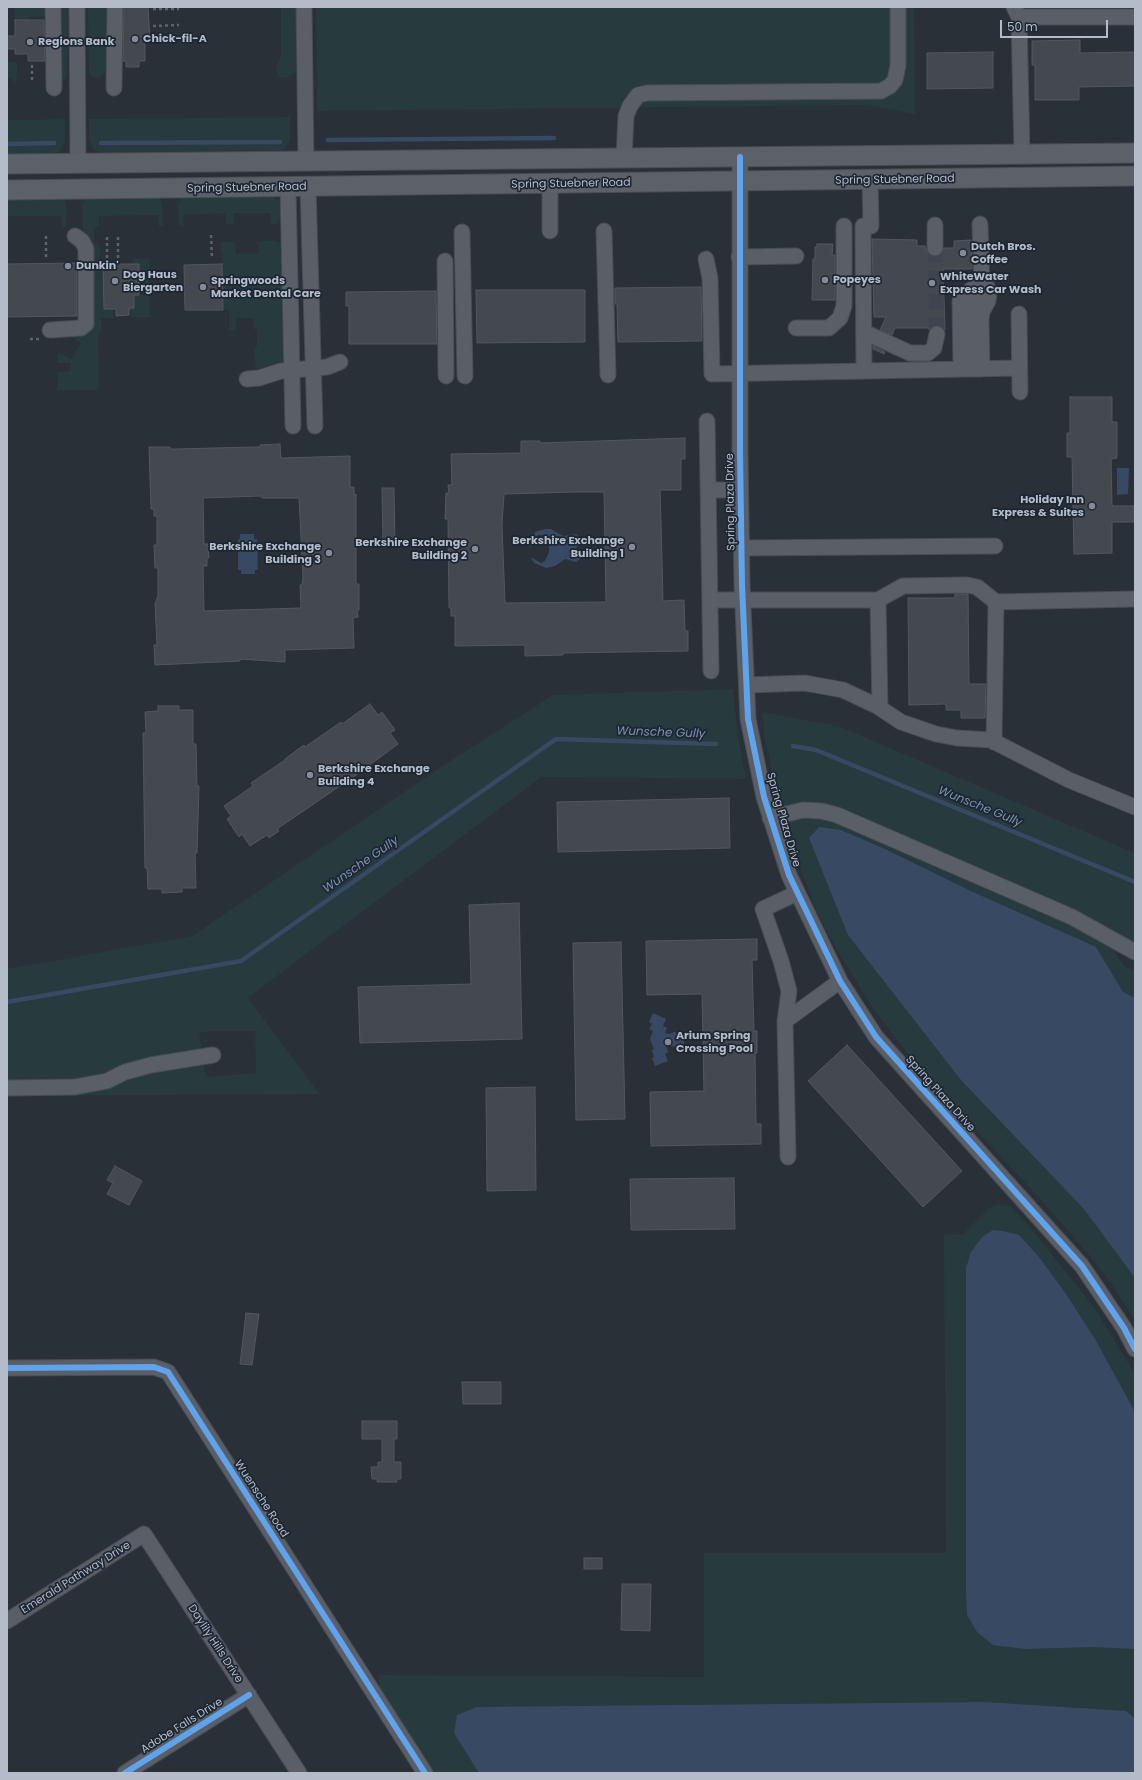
<!DOCTYPE html>
<style>
body{margin:0}
#map{position:relative;width:1142px;height:1780px;overflow:hidden;background:#2a3038;font-family:Poppins,sans-serif}
canvas{display:block}
.frame{position:absolute;inset:0;border:8px solid #b4bcc9;pointer-events:none}
.scale{position:absolute;left:1000px;top:20px;width:108px;height:18px;box-sizing:border-box;border:2px solid #b4bcc9;border-top:0;padding-left:5px;font-size:12px;line-height:14px;white-space:nowrap;color:#b4bcc9;-webkit-text-stroke:3px #1d2633;paint-order:stroke}
</style>
<div id="map">
<canvas width="1142" height="1780"></canvas>
<div class="frame"></div>
<div class="scale">50 m</div>
</div>
<script>
const context = document.querySelector('canvas').getContext('2d');
context.lineJoin = 'round';
function fillPath(path, color) {
  context.fillStyle = color;
  context.fill(path, 'evenodd');
}
function poly(rows) {
  const path = new Path2D();
  for (const r of rows) {
    path.moveTo(r[0], r[1]);
    for (let i = 2; i < r.length; i += 2) path.lineTo(r[i], r[i + 1]);
  }
  return path;
}
function trace(path, color, width, dash) {
  context.strokeStyle = color;
  context.lineWidth = width;
  context.lineCap = dash ? 'butt' : 'round';
  context.setLineDash(dash || []);
  context.stroke(path);
}
function drawText(font, color, halo, rows, align = 'center') {
  context.font = font + ' Poppins,sans-serif';
  context.lineWidth = 3.5;
  context.setLineDash([]);
  context.textBaseline = 'middle';
  context.strokeStyle = halo;
  context.fillStyle = color;
  for (const [text, x, y, turn = 0] of rows) {
    context.save();
    context.translate(x, y);
    context.rotate((+turn || 0) * Math.PI / 180);
    context.textAlign = isNaN(turn) ? turn : align;
    if (halo) context.strokeText(text, 0, 0);
    context.fillText(text, 0, 0);
    context.restore();
  }
}
fillPath(poly([
 [14,7,49,7,49,16,29,17,29,20,15,20],
 [58,7,68,7,67,71,66,79,62,80,60,80],
 [88,7,109,7,109,67,99,79,90,75,89,71],
 [281,7,296,7,296,72,287,77,278,77,276,67,281,57],
 [316,7,914,7,915,114,864,105,317,111],
 [9,62,17,62,17,79,15,82,7,77,7,64],
 [290,117,290,141,283,151,274,153,105,155,93,149,89,138,89,119],
 [65,119,65,142,59,152,53,155,7,156,7,120],
 [265,195,275,198,281,202,281,220,277,224,271,224,270,213,234,213,234,223,232,225,226,223,225,213,184,215,183,227,179,225,178,204,181,199,187,196],
 [95,197,157,197,162,202,163,225,159,227,158,215,99,216,99,226,94,228,94,243,99,245,100,259,109,260,109,266,103,267,104,309,113,309,113,318,101,318,101,332,98,333,99,387,97,387,97,390,56,390,58,388,58,372,71,371,71,363,58,363,58,353,71,359,81,343,65,333,87,332,82,206,84,201],
 [7,198,56,198,65,201,67,216,65,227,62,227,61,216,7,216],
 [261,241,276,241,280,243,284,249,285,356,282,362,259,369,255,367,254,348,257,346,257,330,254,329,253,318,236,318,236,330,229,330,229,310,223,310,223,254,221,254,220,244,222,242,233,242,235,244,236,254,259,253,259,243],
 [132,259,149,259,149,292,139,292],
 [134,295,149,295,150,317,131,317,131,311,129,311,129,308,134,308],
 [733,689,738,737,746,779,541,777,248,998,319,1094,7,1096,7,1093,124,1077,203,1062,206,1077,256,1073,255,1031,210,1031,199,1033,202,1052,102,1079,7,1084,7,969,192,936,447,763,553,695],
 [762,712,841,727,1135,853,1135,943,844,812,785,808,780,803,774,782,764,734],
 [793,817,824,817,1045,909,1112,947,1124,966,1135,971,1135,1320,1110,1282,1089,1255,1044,1203,944,1096,916,1064,874,1010,840,955,817,913,786,828,787,822],
 [996,1204,1010,1206,1031,1228,1096,1310,1135,1374,1135,1773,428,1773,379,1697,379,1675,704,1677,704,1553,946,1553,944,1234,962,1235,989,1208]
]), '#273a3e');
fillPath(poly([
 [1117,468,1129,468,1128,494,1117,495],
 [545,529,551,529,563,536,576,534,578,536,580,539,576,549,581,556,580,559,576,562,565,559,555,566,546,568,534,563,531,557,541,563,545,561,549,552,549,544,543,535,538,535,534,539,531,546,528,546,535,532],
 [240,534,254,534,254,539,257,539,258,569,255,570,255,574,241,574,241,570,238,570,238,539,240,539],
 [819,827,841,830,887,850,973,892,1096,947,1123,992,1135,998,1135,1278,1084,1209,961,1080,848,935,809,838],
 [653,1013,666,1019,663,1026,667,1028,665,1033,669,1034,674,1032,680,1034,684,1033,684,1047,680,1045,674,1047,670,1045,666,1046,668,1052,665,1054,668,1061,655,1066,652,1058,654,1057,652,1050,654,1049,650,1039,653,1031,649,1029,652,1024,649,1022],
 [993,1230,1003,1231,1019,1235,1039,1257,1066,1294,1095,1339,1135,1412,1135,1649,1092,1647,1025,1649,993,1645,977,1632,967,1615,966,1596,966,1268,971,1252,982,1237],
 [985,1702,1126,1711,1135,1719,1135,1773,479,1773,454,1733,457,1715,477,1707]
]), '#384963');
trace(poly([
 [328,140,554,138],
 [101,143,280,142],
 [7,144,54,143],
 [793,746,816,750,1135,882],
 [7,1002,241,961,556,739,716,744]
]), '#384963', 4.5);
const building = poly([
 [124,7,148,7,150,42,145,42,145,61,139,61,139,67,126,67,126,61,123,61,124,7],
 [15,20,44,20,45,61,28,61,28,54,15,54,15,49,7,49,7,36,15,36,15,20],
 [1080,40,1080,53,1135,52,1135,86,1079,87,1079,100,1035,100,1035,65,1032,65,1032,41,1080,40],
 [993,52,993,88,927,89,927,53,993,52],
 [872,239,917,240,917,246,925,246,927,253,935,257,940,256,944,248,954,248,954,241,971,240,972,269,943,269,945,330,938,325,934,326,929,330,929,328,895,328,892,335,880,330,886,317,874,317,872,239],
 [817,244,833,244,832,255,835,255,835,300,812,300,813,259,815,259,815,247,817,247,817,244],
 [77,263,77,316,7,317,7,264,77,263],
 [109,264,139,264,139,295,134,295,134,308,129,308,129,315,116,316,116,309,104,309,103,266,109,266,109,264],
 [222,264,223,310,185,310,184,265,222,264],
 [701,287,702,341,618,342,617,304,615,304,615,288,701,287],
 [476,290,585,290,585,342,477,343,476,290],
 [436,291,437,344,349,344,349,306,346,306,346,292,436,291],
 [873,346,885,352,884,354,873,349,873,346],
 [1070,397,1112,397,1112,422,1117,422,1117,458,1111,459,1112,506,1134,506,1134,522,1112,522,1112,553,1074,554,1072,457,1067,457,1067,433,1070,433,1070,397],
 [685,438,685,459,681,459,681,490,660,490,661,522,663,601,684,600,685,631,688,631,688,651,563,653,563,655,525,656,525,645,455,646,455,616,451,616,451,608,449,608,448,519,445,519,446,493,449,493,448,485,452,485,451,454,521,453,521,441,540,441,540,443,685,438],
 [576,492,604,492,606,602,505,603,502,525,504,494,576,492],
 [280,444,281,458,350,456,350,487,354,487,354,495,356,494,356,584,359,584,359,610,357,611,358,617,353,618,354,648,285,650,285,662,240,659,240,661,155,665,154,645,157,645,155,604,158,596,158,568,155,568,154,545,157,545,157,516,154,516,154,509,151,509,149,447,170,447,170,449,176,449,255,447,260,447,260,445,280,444],
 [261,496,262,498,299,498,303,577,302,585,300,585,301,608,204,611,203,566,207,566,207,558,209,558,208,544,204,544,203,498,261,496],
 [382,488,394,488,395,546,383,547,382,488],
 [955,594,968,594,969,684,986,684,985,718,961,718,961,710,946,710,946,704,909,705,908,598,955,598,955,594],
 [370,704,378,715,382,712,395,730,390,733,398,744,359,773,277,829,279,831,269,838,267,835,250,846,242,834,239,837,227,819,231,816,224,806,253,786,251,783,285,760,285,759,304,745,305,747,341,722,342,724,370,704],
 [158,706,179,706,179,710,193,710,193,744,196,744,197,786,199,786,197,853,195,853,196,888,182,888,182,892,162,893,162,889,148,889,147,868,145,868,143,733,146,733,145,712,158,711,158,706],
 [729,798,730,848,558,852,557,802,729,798],
 [519,903,522,1039,360,1043,358,987,471,984,469,905,519,903],
 [757,939,757,960,752,960,754,1031,757,1031,757,1053,755,1053,756,1124,761,1124,761,1144,651,1146,650,1092,704,1091,702,994,647,995,646,941,757,939],
 [621,942,625,1119,576,1120,573,943,621,942],
 [847,1045,962,1171,923,1207,808,1081,847,1045],
 [535,1087,536,1190,487,1191,486,1088,535,1087],
 [115,1166,142,1181,129,1205,107,1194,113,1183,107,1180,115,1166],
 [734,1178,735,1229,631,1230,630,1179,734,1178],
 [246,1313,259,1314,252,1365,240,1364,246,1313],
 [462,1382,501,1382,501,1404,463,1404,462,1382],
 [362,1421,397,1421,397,1439,394,1439,394,1462,401,1462,401,1479,397,1479,397,1482,377,1482,377,1479,372,1479,371,1467,378,1467,378,1462,382,1462,382,1439,362,1439,362,1421],
 [584,1558,602,1558,602,1569,584,1569,584,1558],
 [622,1584,651,1584,650,1631,621,1630,622,1584]
]);
fillPath(building, '#444950');
trace(building, '#52575f', 1);
trace(poly([
 [935,248,937,334]
]), '#3f454e', 15, [15, 8]);
const minor = poly([
 [53,7,54,88],
 [77,7,78,164],
 [304,7,306,162],
 [1014,7,1019,17,1022,154],
 [1019,17,1135,17],
 [114,88,115,7],
 [740,157,740,452,742,585,748,719,764,797,789,875,840,981,876,1037,1082,1266,1124,1328,1135,1349],
 [624,158,626,116,630,106,638,95,647,93,881,91,890,86,895,80,898,66,898,7],
 [870,180,871,226],
 [288,188,293,426],
 [308,188,315,426],
 [935,225,935,248],
 [863,226,864,371],
 [550,231,550,184],
 [604,231,608,375],
 [462,232,465,376],
 [739,257,796,256],
 [706,259,710,278,712,374,1019,368],
 [445,261,446,376],
 [1019,314,1020,392],
 [796,328,829,328,840,318,844,306,844,226],
 [50,330,81,328,86,324,86,249,82,241,75,236],
 [864,332,910,353,928,353,934,348,937,334],
 [961,369,960,301,966,294,982,281,987,287,989,294,988,301,982,312,981,320,982,369],
 [971,369,970,312,973,303,982,291,980,224],
 [247,379,259,378,281,371,327,367,340,362],
 [707,421,711,671],
 [708,490,740,490],
 [741,548,995,546],
 [710,600,878,600,903,586,967,585,977,587,996,602,1135,599],
 [878,600,880,708],
 [747,685,805,683,843,690,877,706,901,722,936,734,957,738,991,740,1069,780,1135,807],
 [994,742,996,602],
 [770,818,803,810,822,811,837,815,1072,917,1135,952],
 [785,1021,840,981],
 [7,1088,75,1087,107,1081,125,1072,151,1065,213,1055],
 [788,1157,785,1021,789,991,781,961,763,909,797,893],
 [7,1368,154,1367,168,1372,425,1773],
 [7,1621,144,1534,299,1773],
 [125,1773,249,1695]
]);
const major = poly([
 [7,164,1135,153],
 [7,190,1135,176]
]);
trace(minor, '#484c53', 17);
trace(major, '#484c55', 21);
trace(poly([
 [153,9,179,9],
 [153,26,179,25],
 [32,65,32,81],
 [211,235,212,259],
 [46,236,46,260],
 [107,258,107,236],
 [118,258,118,236],
 [30,339,39,339]
]), '#5d636a', 2.5, [3, 3]);
trace(minor, '#5a5e66', 15);
trace(major, '#5c6168', 19);
trace(poly([
 [740,157,740,452,742,585,748,719,764,797,789,875,840,981,876,1037,1082,1266,1124,1328,1135,1349],
 [7,1368,154,1367,168,1372,425,1773],
 [125,1773,249,1695]
]), '#60a3ed', 6);
for (const [x, y, r, color] of [
 [135,39,4,"#848b96"],
 [30,42,4,"#848b96"],
 [963,253,4,"#848b96"],
 [68,266,4,"#848b96"],
 [825,280,4,"#848b96"],
 [115,281,4,"#848b96"],
 [932,283,4,"#848b96"],
 [203,287,4,"#848b96"],
 [1092,506,4,"#848b96"],
 [632,547,4,"#848b96"],
 [475,549,4,"#848b96"],
 [329,553,4,"#848b96"],
 [310,775,4,"#848b96"],
 [668,1042,4,"#848b96"]
]) {
  const dot = new Path2D();
  dot.arc(x, y, r, 0, 2 * Math.PI);
  context.fillStyle = color;
  context.fill(dot);
  trace(dot, '#1d2633', 1.5);
}
drawText('bold 11px', '#b4bcc9', '#1d2633', [
 ["Chick-fil-A",143,39],
 ["Regions Bank",38,42],
 ["Dutch Bros.",971,247],
 ["Coffee",971,260],
 ["Dunkin'",76,266],
 ["Dog Haus",123,275],
 ["Biergarten",123,288],
 ["WhiteWater",940,277],
 ["Express Car Wash",940,290],
 ["Popeyes",833,280],
 ["Springwoods",211,281],
 ["Market Dental Care",211,294],
 ["Holiday Inn",1084,500,"right"],
 ["Express & Suites",1084,513,"right"],
 ["Berkshire Exchange",624,541,"right"],
 ["Building 1",624,554,"right"],
 ["Berkshire Exchange",467,543,"right"],
 ["Building 2",467,556,"right"],
 ["Berkshire Exchange",321,547,"right"],
 ["Building 3",321,560,"right"],
 ["Berkshire Exchange",318,769],
 ["Building 4",318,782],
 ["Arium Spring",676,1036],
 ["Crossing Pool",676,1049]
], 'left');
drawText('11px', '#b4bcc9', '#1d2633', [
 ["Spring Stuebner Road",895,180,-1],
 ["Spring Stuebner Road",571,184,-1],
 ["Spring Stuebner Road",247,188,-1],
 ["Spring Plaza Drive",731,502,-91],
 ["Spring Plaza Drive",783,820,74],
 ["Spring Plaza Drive",940,1094,48],
 ["Wuensche Road",261,1499,57],
 ["Emerald Pathway Drive",76,1578,-32],
 ["Daylily Hills Drive",215,1644,57],
 ["Adobe Falls Drive",182,1726,-32]
]);
drawText('italic 12px', '#7c92b1', '#1d2633', [
 ["Wunsche Gully",661,733,2],
 ["Wunsche Gully",980,807,22],
 ["Wunsche Gully",361,865,-35]
]);
</script>
